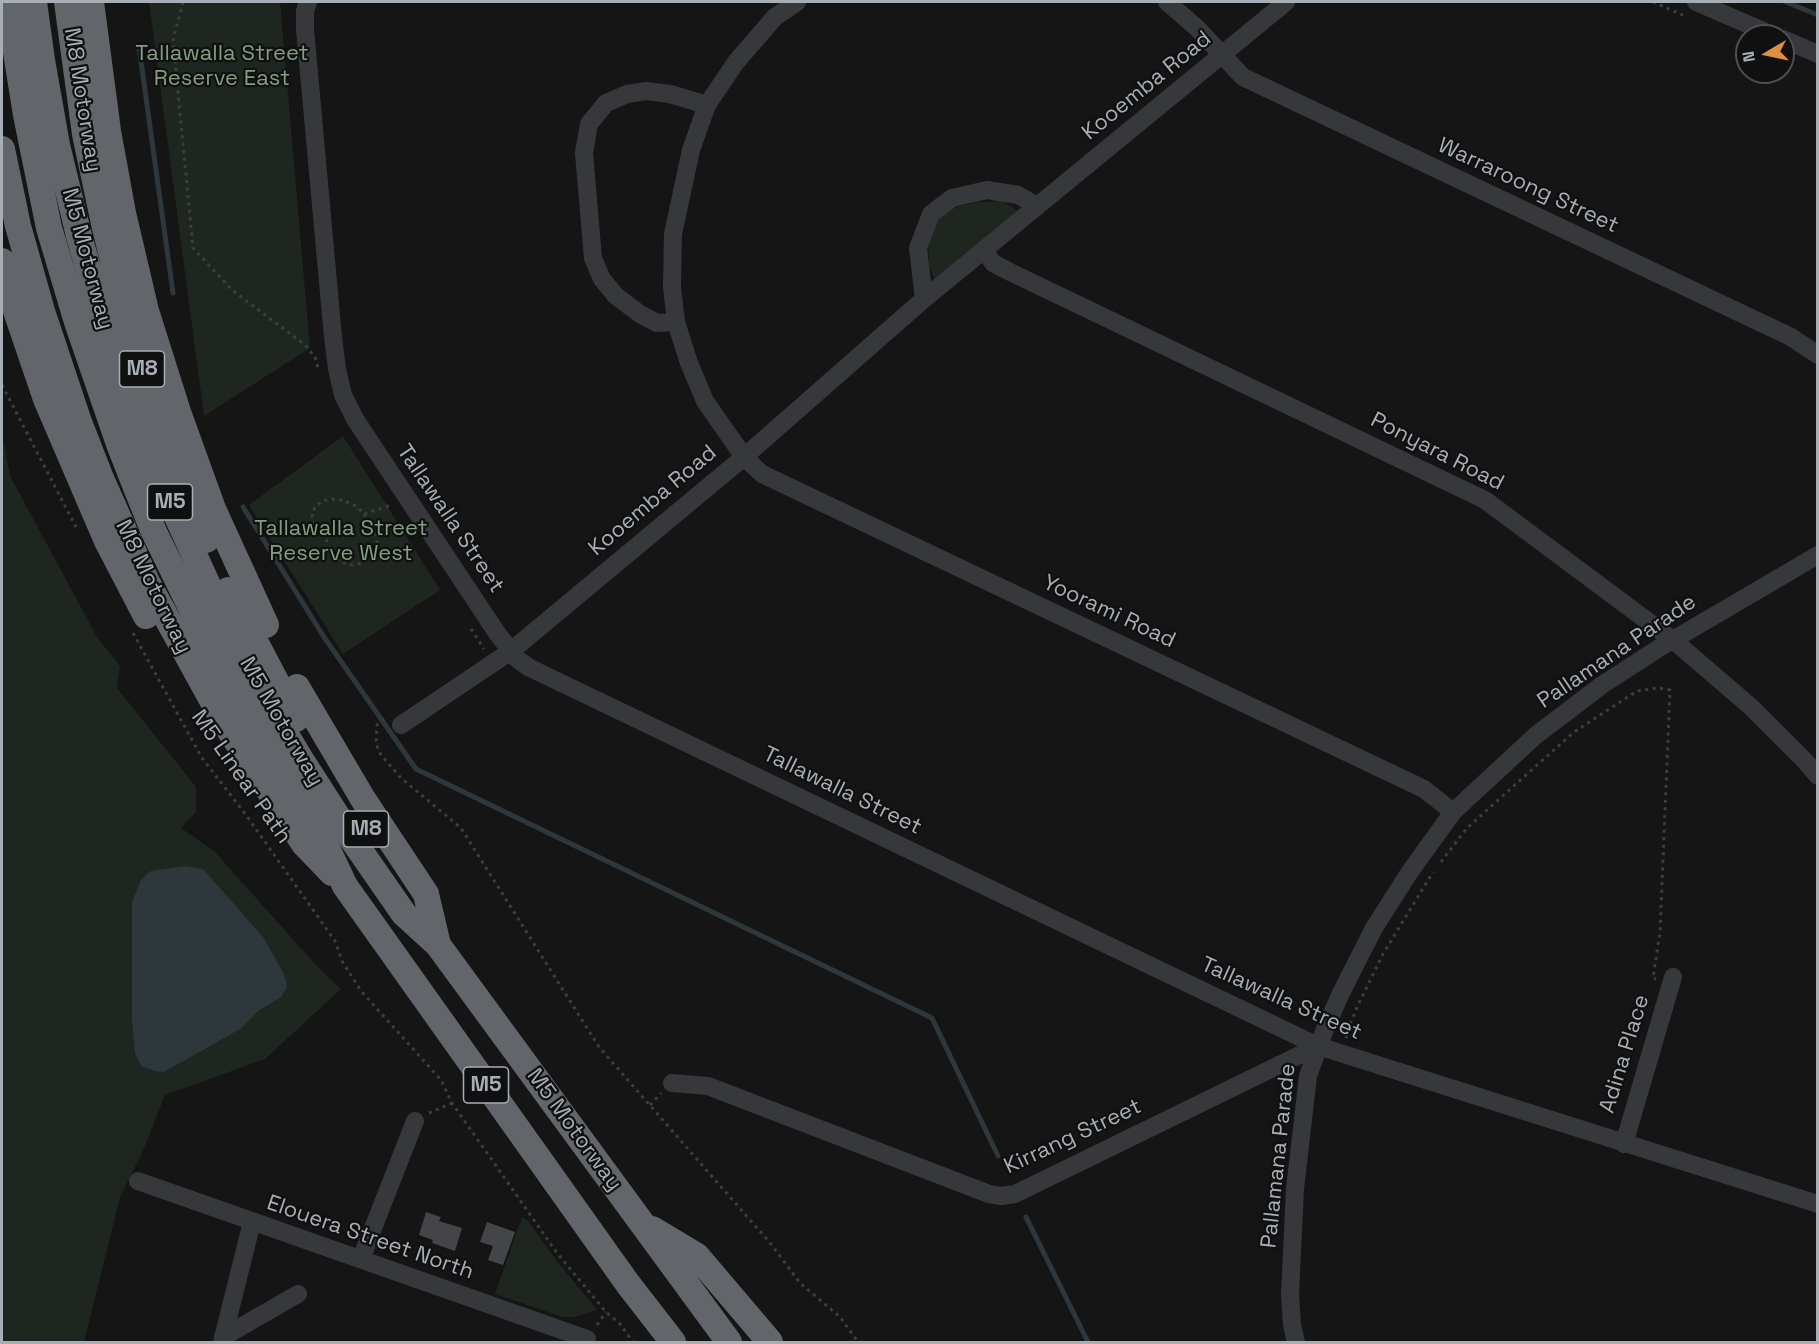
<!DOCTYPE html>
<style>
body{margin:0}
#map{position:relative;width:1819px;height:1344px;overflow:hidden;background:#151516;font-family:"Space Grotesk",sans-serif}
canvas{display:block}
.frame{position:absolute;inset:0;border:3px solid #a8aeb5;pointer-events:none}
.north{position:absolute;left:1735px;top:24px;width:60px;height:60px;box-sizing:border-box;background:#101011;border:2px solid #4d4f53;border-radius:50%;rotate:261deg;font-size:16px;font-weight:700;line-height:24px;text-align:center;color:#a8aeb5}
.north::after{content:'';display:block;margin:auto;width:21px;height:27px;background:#e28e41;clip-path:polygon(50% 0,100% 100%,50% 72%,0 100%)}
</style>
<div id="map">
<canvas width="1819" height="1344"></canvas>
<div class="frame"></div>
<div class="north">N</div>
</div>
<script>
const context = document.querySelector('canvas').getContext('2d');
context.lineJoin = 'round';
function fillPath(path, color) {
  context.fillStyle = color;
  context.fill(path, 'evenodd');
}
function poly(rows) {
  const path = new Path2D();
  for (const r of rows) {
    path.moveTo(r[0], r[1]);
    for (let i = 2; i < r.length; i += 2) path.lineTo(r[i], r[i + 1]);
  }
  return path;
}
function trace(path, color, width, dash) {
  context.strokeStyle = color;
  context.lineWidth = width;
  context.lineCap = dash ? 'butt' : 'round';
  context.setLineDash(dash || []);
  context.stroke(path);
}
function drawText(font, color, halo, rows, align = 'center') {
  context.font = font + ' "Space Grotesk",sans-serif';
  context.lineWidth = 4.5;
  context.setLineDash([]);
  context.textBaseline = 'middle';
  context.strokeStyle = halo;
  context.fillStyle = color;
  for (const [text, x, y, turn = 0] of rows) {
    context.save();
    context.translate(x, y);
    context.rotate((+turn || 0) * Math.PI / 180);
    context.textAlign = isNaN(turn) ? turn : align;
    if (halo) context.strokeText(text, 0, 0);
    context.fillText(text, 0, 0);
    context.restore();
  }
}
fillPath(poly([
 [149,2,280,2,310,348,204,416],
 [1002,201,1018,211,935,280,929,265,928,243,937,218,952,208,978,202],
 [2,434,10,476,97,637,120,666,117,688,196,787,196,812,181,828,215,852,315,964,341,989,265,1059,165,1095,143,1151,120,1197,84,1342,2,1342],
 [343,436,440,590,343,654,249,505],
 [522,1217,528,1221,557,1261,597,1310,575,1317,563,1317,495,1294]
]), '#1f261f');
fillPath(poly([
 [186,866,203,869,263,937,284,974,287,987,281,997,258,1011,240,1029,164,1072,155,1071,141,1066,135,1053,132,1020,132,902,141,880,151,871]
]), '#2e373b');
trace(poly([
 [1786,2,1818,15],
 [139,47,173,293],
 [243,507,324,637,416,769,932,1018,998,1156],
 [1026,1217,1088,1342]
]), '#2e373b', 5);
fillPath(poly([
 [426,1212,441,1217,439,1221,462,1228,455,1251,432,1243,433,1240,419,1235],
 [487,1222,515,1232,503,1265,488,1260,493,1246,480,1242]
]), '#444549');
trace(poly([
 [183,2,173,40,193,248,232,290,305,345,315,357,318,368],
 [1653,2,1685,16],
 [2,385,76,527],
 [364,514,376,533,377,542,374,552,363,563,353,565,340,562,333,555,324,535,313,523,312,512,317,505,328,499,343,500,356,506,364,514,391,505],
 [471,629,484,649],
 [133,633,202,758,246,815,335,941,342,961,361,991,441,1080,452,1103,557,1253,606,1312,620,1324,633,1342],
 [384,719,377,725,376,744,381,755,401,778,461,828,599,1047,771,1244,800,1283,840,1317,858,1342],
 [1441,862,1467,828,1574,732,1637,691,1658,688,1670,690,1660,932,1653,978,1656,979],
 [1346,1038,1348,1029,1358,1005,1383,954,1433,872],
 [650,1105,661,1093],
 [429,1113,452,1103],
 [597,1325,606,1312]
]), '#3c3f42', 3, [3, 4.5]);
trace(poly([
 [308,2,305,11,305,29,333,337,337,369,343,395,355,419,497,633,517,659,530,668,1318,1046,1818,1204],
 [797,2,775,17,736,62,707,105,691,150,673,234,672,287,676,322,689,363,705,401,744,457,762,474,781,483,1424,789,1453,812],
 [1167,2,1197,28,1243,77,1791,337,1818,355],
 [1696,2,1775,36],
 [1783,39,1818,54],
 [984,250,993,263,1008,271,1485,500,1673,640,1751,707,1803,759,1818,776],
 [924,299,918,248,931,214,952,198,987,190,1018,195,1037,206],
 [676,322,657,323,640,314,616,296,602,279,593,258,584,153,589,124,606,103,627,94,646,91,670,94,707,105],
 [401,725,511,651,744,457,924,299,1286,2],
 [672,1083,708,1086,989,1194,1001,1196,1015,1194,1318,1046],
 [1624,1144,1673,977],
 [138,1181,587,1339],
 [361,1259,415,1121],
 [223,1337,298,1294],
 [222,1342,252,1222],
 [1296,1342,1292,1325,1290,1295,1295,1189,1308,1076,1323,1034,1340,995,1374,928,1409,873,1453,812,1535,736,1602,685,1659,648,1818,555]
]), '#36383b', 18);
trace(poly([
 [8,2,26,115,49,228,77,322,119,444,137,490,154,532,201,628,249,718,320,833,345,886,628,1284,673,1342],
 [34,2,42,60,57,145,79,236,102,317,129,401,153,464,232,638,264,698,300,758,352,839,404,914,438,945,729,1342],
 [67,2,85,134,105,228,130,329,166,439,206,540],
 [91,2,108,131,123,213,146,311,178,412,213,509,266,625],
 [2,149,18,226,42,311,79,422,100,476,147,582,224,722,251,763,304,844,332,873],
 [2,261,15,308,46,399,107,541,146,616],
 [228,590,296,719],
 [297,687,363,799,426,894,438,945],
 [652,1229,697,1256,770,1342]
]), '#62666b', 26);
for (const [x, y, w] of [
 [142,369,45],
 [170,502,45],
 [366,829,45],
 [486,1085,45]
]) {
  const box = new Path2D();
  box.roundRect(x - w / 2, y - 18, w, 36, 4.5);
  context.fillStyle = '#101011';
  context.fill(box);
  trace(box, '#a8aeb5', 1.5);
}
drawText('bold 21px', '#a8aeb5', null, [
 ["M8",142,369],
 ["M5",170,502],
 ["M8",366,829],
 ["M5",486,1085]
]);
drawText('22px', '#849f80', '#101011', [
 ["Tallawalla Street",222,54],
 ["Reserve East",222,79],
 ["Tallawalla Street",341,529],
 ["Reserve West",341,554]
]);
drawText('22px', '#a8aeb5', '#101011', [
 ["Kooemba Road",1147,86,-39],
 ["M8 Motorway",82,100,81],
 ["Warraroong Street",1528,186,25],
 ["M5 Motorway",87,259,75],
 ["Ponyara Road",1437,452,27],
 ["Kooemba Road",653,501,-40],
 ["Tallawalla Street",450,519,56],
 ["M8 Motorway",153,587,64],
 ["Yoorami Road",1109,612,25],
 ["Pallamana Parade",1617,652,-34],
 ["M5 Motorway",281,722,60],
 ["M5 Linear Path",241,777,55],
 ["Tallawalla Street",842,791,26],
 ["Tallawalla Street",1281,999,24],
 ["Adina Place",1625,1054,-73],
 ["M5 Motorway",574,1130,54],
 ["Kirrang Street",1073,1137,-25],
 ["Pallamana Parade",1279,1156,-84],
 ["Elouera Street North",370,1238,19]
]);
</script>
